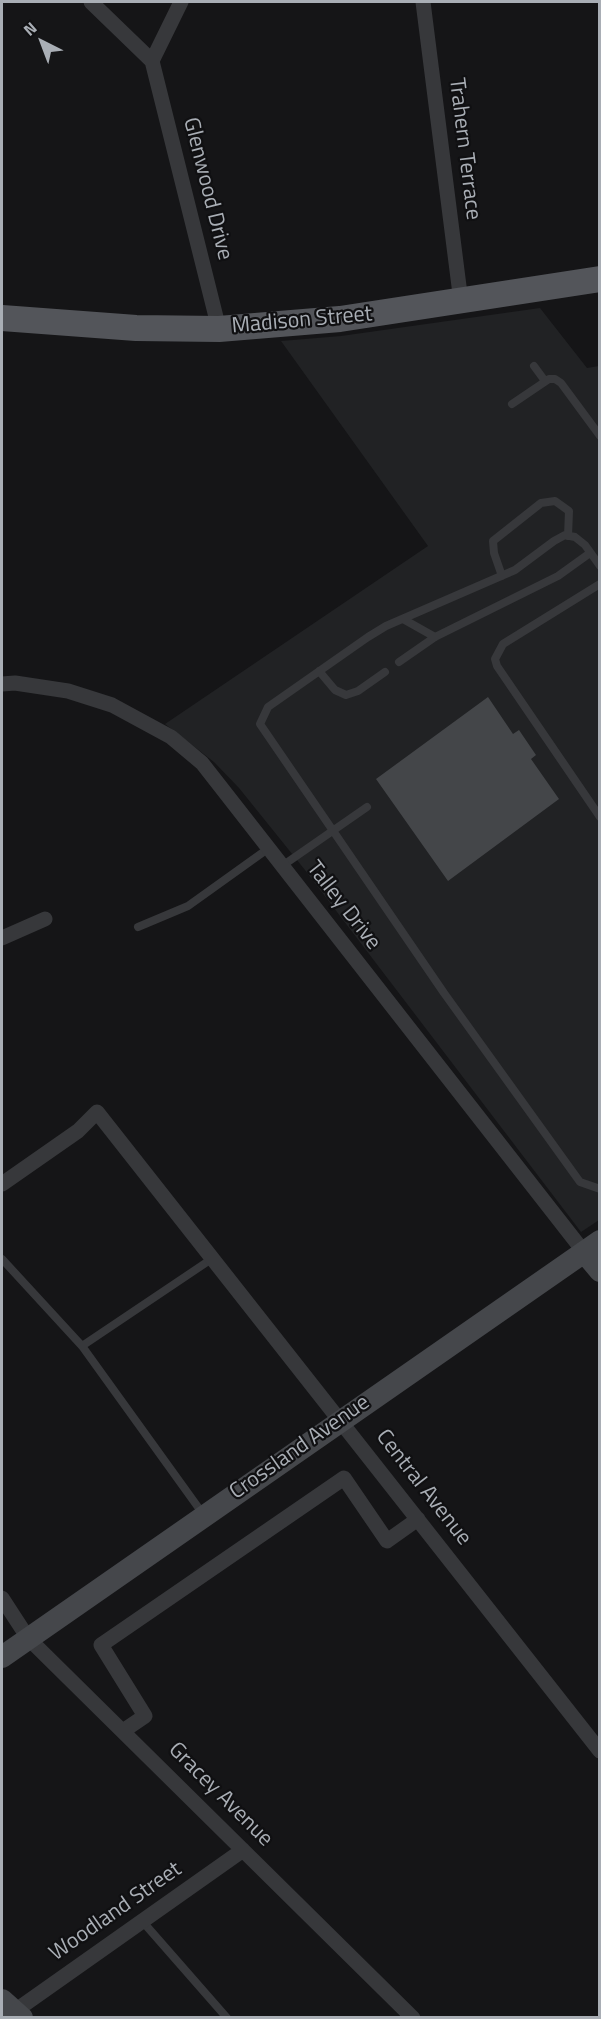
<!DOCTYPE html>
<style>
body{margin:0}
#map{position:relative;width:601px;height:2019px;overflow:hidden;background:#151517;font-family:"Titillium Web",sans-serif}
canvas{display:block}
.frame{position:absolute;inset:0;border:3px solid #a9aeb5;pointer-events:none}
.north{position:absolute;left:12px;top:12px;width:60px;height:60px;-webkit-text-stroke:4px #101012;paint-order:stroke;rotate:318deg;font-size:16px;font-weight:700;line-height:24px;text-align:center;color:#a9aeb5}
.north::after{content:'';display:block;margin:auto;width:21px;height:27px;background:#a9aeb5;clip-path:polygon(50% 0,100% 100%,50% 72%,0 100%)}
</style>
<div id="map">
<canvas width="601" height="2019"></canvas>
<div class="frame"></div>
<div class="north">N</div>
</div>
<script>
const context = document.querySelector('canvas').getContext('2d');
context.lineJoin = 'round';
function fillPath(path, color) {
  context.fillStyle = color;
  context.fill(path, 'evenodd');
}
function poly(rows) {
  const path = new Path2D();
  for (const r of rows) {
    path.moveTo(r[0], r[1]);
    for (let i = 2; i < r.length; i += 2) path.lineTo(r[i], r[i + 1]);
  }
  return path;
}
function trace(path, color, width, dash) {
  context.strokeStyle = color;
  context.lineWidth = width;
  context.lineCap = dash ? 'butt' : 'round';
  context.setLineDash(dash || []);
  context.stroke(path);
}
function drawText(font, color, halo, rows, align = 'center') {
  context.font = font + ' "Titillium Web",sans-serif';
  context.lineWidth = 4.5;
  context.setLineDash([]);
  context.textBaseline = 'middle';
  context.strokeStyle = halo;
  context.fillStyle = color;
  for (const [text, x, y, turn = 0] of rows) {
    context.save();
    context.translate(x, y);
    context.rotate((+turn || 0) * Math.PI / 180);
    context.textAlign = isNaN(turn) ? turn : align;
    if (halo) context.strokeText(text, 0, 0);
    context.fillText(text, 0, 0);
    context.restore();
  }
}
fillPath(poly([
 [540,308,587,368,599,366,599,1220,581,1232,305,870,239,788,214,762,165,724,428,546,281,341,341,336]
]), '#212224');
fillPath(poly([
 [488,697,513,734,519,730,536,755,531,759,559,799,448,881,376,779]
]), '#444649');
trace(poly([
 [534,366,545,381],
 [512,404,549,379,555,379,561,383,600,436],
 [600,566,585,545,575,537,565,535,554,541,515,570,386,626,368,637,268,707,260,724,444,993,580,1182,600,1189],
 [502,576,494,553,493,541,541,503,555,501,569,511,568,536],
 [600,584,503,644,495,659,497,666,600,817],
 [403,619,435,637],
 [399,662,435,637,558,576,590,553],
 [319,671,335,690,346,695,358,691,385,672],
 [282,866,367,807],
 [138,927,188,906,269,848],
 [2,1259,82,1346,203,1514],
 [82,1346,213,1258],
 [143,1922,227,2018]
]), '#37383b', 8);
trace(poly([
 [91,2,152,61],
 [423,2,461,302],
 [152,61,219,329],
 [152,61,181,2],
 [2,684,15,683,68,691,112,705,171,737,202,763,584,1252],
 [2,938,45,919],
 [2,1184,78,1131,97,1112,600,1751],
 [2,1598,28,1638,413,2018],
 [123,1731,145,1716,101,1645,344,1478,387,1541,418,1519],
 [15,2011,243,1850]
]), '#37383b', 15);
trace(poly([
 [584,1252,600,1271],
 [2,1657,600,1241],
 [2,2000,22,2018]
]), '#45474b', 22);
trace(poly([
 [2,318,136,328,219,329,340,319,600,279]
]), '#53555a', 26);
drawText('22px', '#a9aeb5', '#101012', [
 ["Trahern Terrace",464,149,83],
 ["Glenwood Drive",207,189,76],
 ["Madison Street",302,321,-5],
 ["Talley Drive",343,906,52],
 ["Crossland Avenue",300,1448,-35],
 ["Central Avenue",423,1488,52],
 ["Gracey Avenue",220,1795,45],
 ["Woodland Street",116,1912,-35]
]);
</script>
